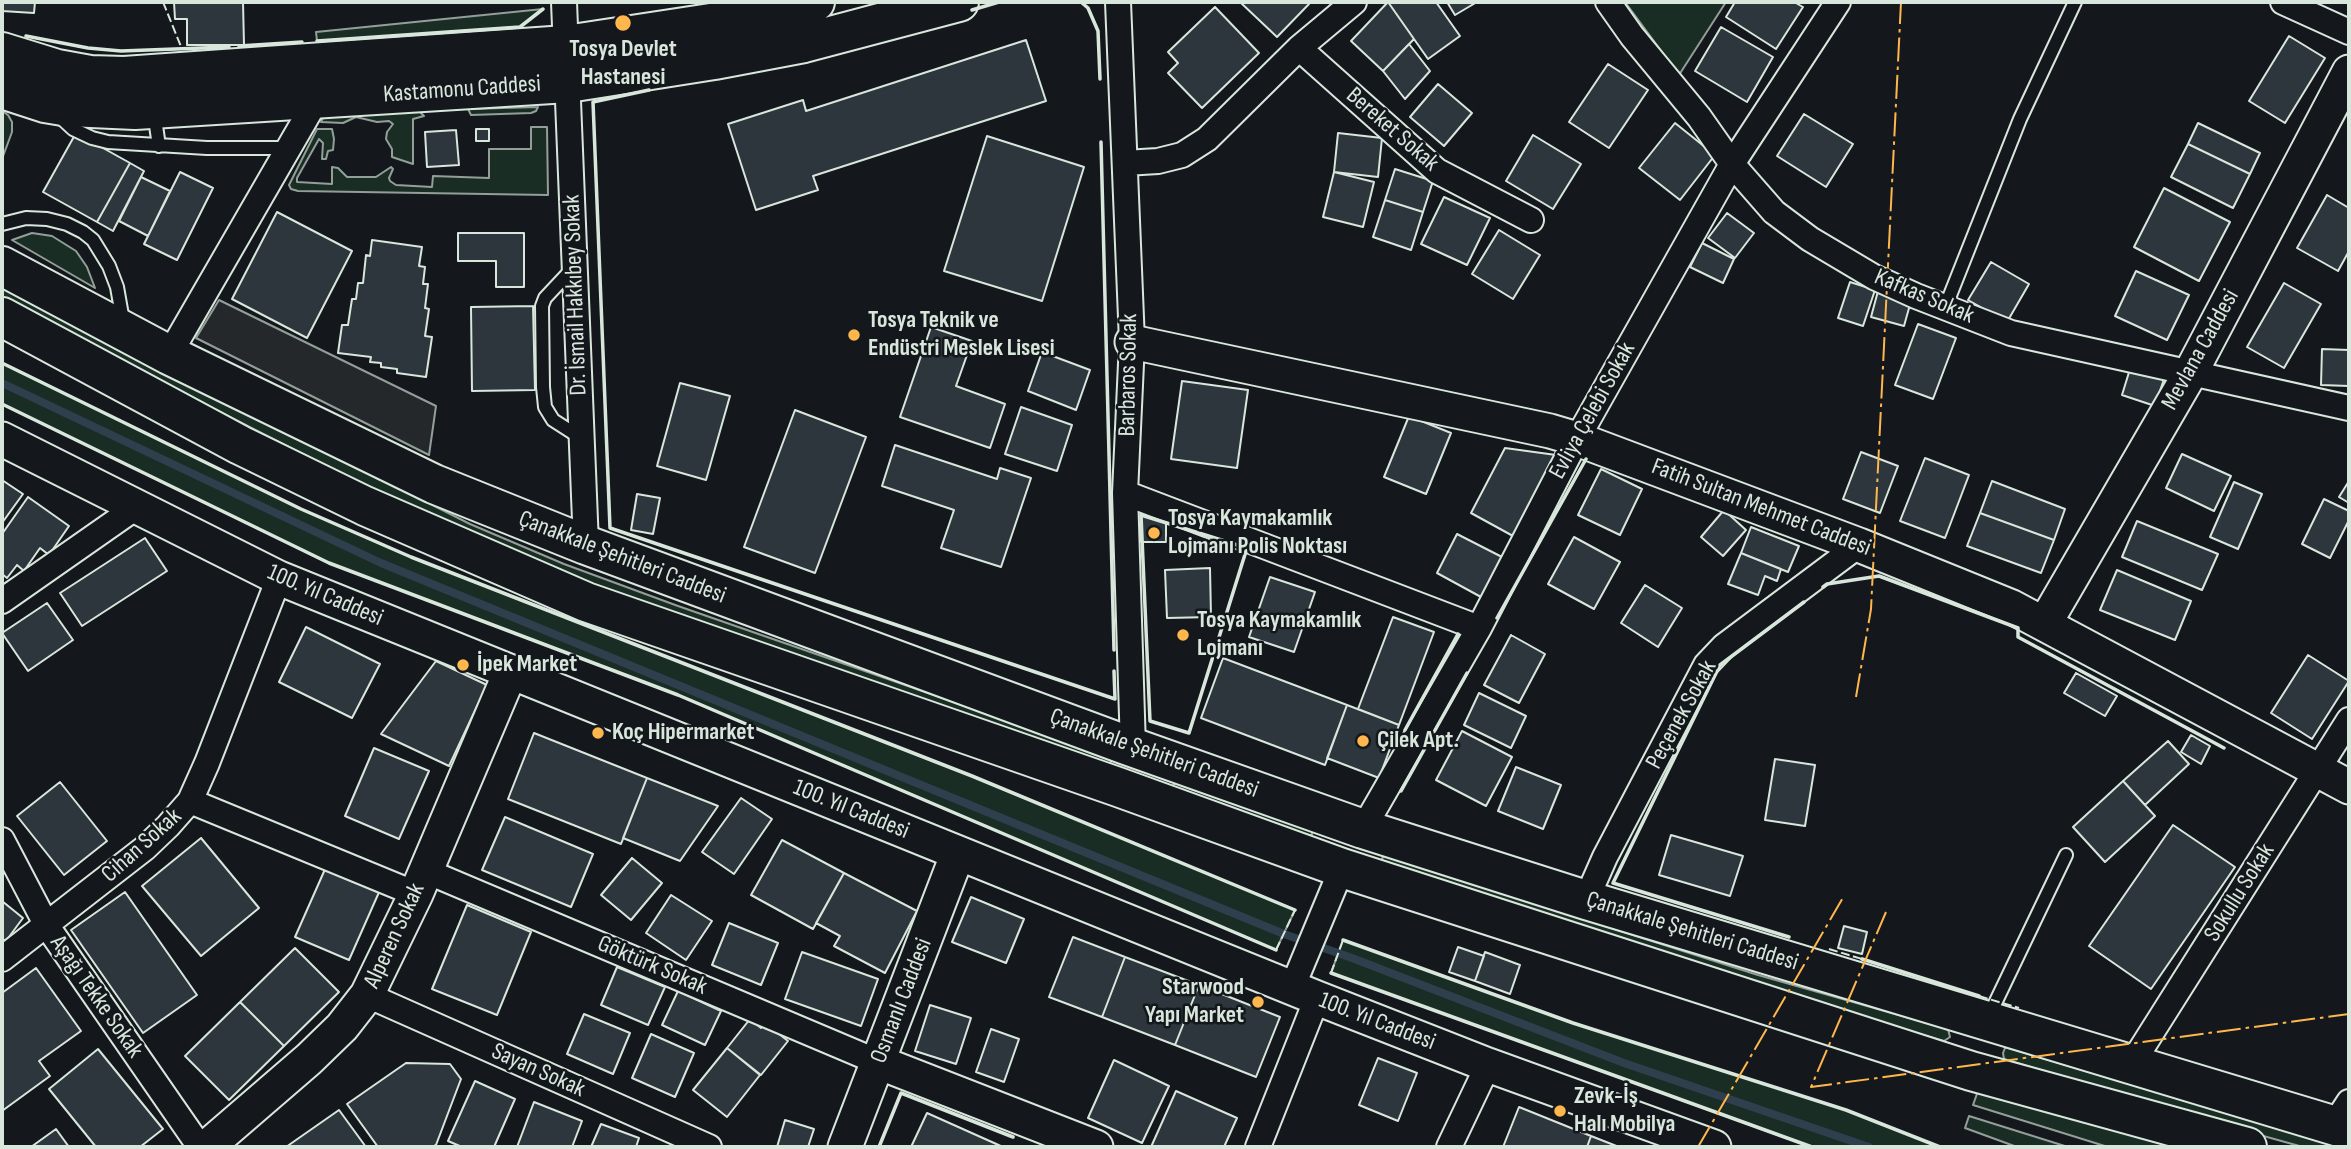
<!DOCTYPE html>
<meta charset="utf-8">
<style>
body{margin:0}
#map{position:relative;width:2351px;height:1149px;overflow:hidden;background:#14181c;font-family:"Sofia Sans Condensed",sans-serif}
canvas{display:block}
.frame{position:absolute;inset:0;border:4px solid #d8e6dc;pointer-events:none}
</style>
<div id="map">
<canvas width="2351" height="1149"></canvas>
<div class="frame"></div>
</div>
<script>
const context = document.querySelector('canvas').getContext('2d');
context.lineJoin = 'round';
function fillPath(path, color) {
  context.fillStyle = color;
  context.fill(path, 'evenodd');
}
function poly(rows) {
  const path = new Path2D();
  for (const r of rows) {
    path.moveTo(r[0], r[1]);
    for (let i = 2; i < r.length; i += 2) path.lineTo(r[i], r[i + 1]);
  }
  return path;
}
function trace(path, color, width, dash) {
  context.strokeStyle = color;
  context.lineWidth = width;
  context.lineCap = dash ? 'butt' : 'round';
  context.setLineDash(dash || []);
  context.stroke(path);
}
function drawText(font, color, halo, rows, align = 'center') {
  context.font = font + ' "Sofia Sans Condensed",sans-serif';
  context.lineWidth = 5;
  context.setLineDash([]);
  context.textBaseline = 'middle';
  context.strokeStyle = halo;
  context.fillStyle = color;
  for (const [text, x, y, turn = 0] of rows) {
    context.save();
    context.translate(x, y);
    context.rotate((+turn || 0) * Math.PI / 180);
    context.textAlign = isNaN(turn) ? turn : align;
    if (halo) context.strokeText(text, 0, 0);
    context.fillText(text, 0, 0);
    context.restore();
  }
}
const green = poly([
 [1625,2,1726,2,1679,75,1625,2],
 [543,9,520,27,317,41,316,32,543,9],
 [538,107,536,111,531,113,471,115,468,109,538,107],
 [418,110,424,116,413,119,413,164,392,157,392,149,386,139,387,132,393,124,389,121,377,122,356,117,343,123,321,122,324,116,418,110],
 [2,111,8,115,12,122,12,132,2,159,2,111],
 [531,127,547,127,548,195,298,191,291,189,289,185,317,129,332,129,334,139,333,150,328,151,326,159,322,159,323,143,319,139,297,178,297,182,332,184,332,167,338,168,347,177,376,177,391,167,393,169,389,178,390,181,396,185,432,187,433,176,489,178,489,149,531,149,531,127],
 [32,233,52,236,76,251,87,267,95,288,12,240,32,233],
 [2,287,470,524,564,564,678,606,1112,757,1109,769,567,576,393,500,2,301,2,287],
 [2,363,301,509,411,557,972,776,1295,910,1276,950,678,695,329,563,2,404,2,363],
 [1177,782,1312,831,1312,834,1309,837,1171,787,1177,782],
 [1386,856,1758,975,1948,1029,1950,1037,1944,1041,1748,985,1381,861,1383,857,1386,856],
 [1343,940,1573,1023,1846,1110,1940,1147,1811,1147,1331,973,1343,940],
 [2005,1048,2008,1048,2344,1147,2303,1147,2213,1122,2004,1059,2003,1053,2005,1048],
 [1979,1088,2181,1147,2108,1147,1973,1105,1979,1088],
 [1969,1116,2068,1147,2017,1147,1965,1128,1969,1116]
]);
fillPath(green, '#1a2d24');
trace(green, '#939e99', 2);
const parking = poly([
 [219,300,436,406,429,455,196,338,219,300]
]);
fillPath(parking, '#24282b');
trace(parking, '#939e99', 2);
trace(poly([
 [2,383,381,563,1284,934,1352,958,1624,1063,1869,1147]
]), '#2f3f4d', 8);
const building = poly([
 [2,2,35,2,34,13,2,11,2,2],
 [174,2,243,2,244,45,187,45,187,19,175,19,174,2],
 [1240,2,1307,2,1309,4,1277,37,1240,2],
 [1388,2,1436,2,1460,36,1428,59,1388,2],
 [1388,2,1414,39,1383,71,1351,41,1388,2],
 [1447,2,1477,2,1455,15,1447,2],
 [1735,2,1794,2,1803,7,1776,49,1726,17,1735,2],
 [1215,7,1259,53,1202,108,1168,73,1178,63,1168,52,1215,7],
 [1721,27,1773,57,1747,102,1695,71,1721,27],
 [2289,36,2325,58,2285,123,2249,101,2289,36],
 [1026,40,1046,101,813,176,818,190,756,210,728,124,803,100,806,111,1026,40],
 [1409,44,1430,71,1405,99,1383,71,1409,44],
 [1608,64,1648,90,1609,148,1569,122,1608,64],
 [1438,84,1472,113,1444,146,1410,117,1438,84],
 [1804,114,1853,144,1826,187,1777,156,1804,114],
 [1675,123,1715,155,1680,200,1639,168,1675,123],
 [2198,123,2260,153,2250,174,2188,144,2198,123],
 [476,129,489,129,489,141,476,141,476,129],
 [456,130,459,165,427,167,425,132,456,130],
 [76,133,130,163,97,222,43,192,76,133],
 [1338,133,1382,138,1378,177,1334,172,1338,133],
 [1533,135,1581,164,1553,209,1506,181,1533,135],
 [987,136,1084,167,1042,301,944,271,987,136],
 [2188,144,2250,174,2233,208,2171,177,2188,144],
 [130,163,144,171,113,231,97,222,130,163],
 [1395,169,1433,181,1423,212,1385,200,1395,169],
 [180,172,213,188,177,260,144,244,180,172],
 [1334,172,1374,182,1363,227,1323,217,1334,172],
 [141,177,170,191,148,236,119,221,141,177],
 [2164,188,2230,222,2199,281,2134,247,2164,188],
 [2327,195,2349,208,2349,251,2338,271,2297,248,2327,195],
 [1444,197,1490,218,1467,265,1421,244,1444,197],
 [1385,200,1423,212,1411,250,1373,237,1385,200],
 [277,212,352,251,307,338,232,299,277,212],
 [1727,213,1754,233,1735,258,1708,238,1727,213],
 [1499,230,1540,255,1513,299,1472,274,1499,230],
 [458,233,524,233,524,287,496,287,496,261,458,261,458,233],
 [372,240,422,247,419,266,425,267,423,284,428,284,425,308,429,309,425,336,432,337,426,377,397,373,397,369,381,367,381,363,370,362,371,357,338,353,342,325,348,325,352,299,356,299,358,283,363,283,366,255,370,256,372,240],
 [1702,243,1734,259,1723,283,1690,267,1702,243],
 [1991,262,2029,284,2007,322,1968,300,1991,262],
 [2136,271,2189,295,2167,340,2115,316,2136,271],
 [1850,282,1875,290,1863,326,1838,318,1850,282],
 [2284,283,2321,304,2284,368,2247,347,2284,283],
 [1878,291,1911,301,1904,326,1871,317,1878,291],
 [533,306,535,390,472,391,471,307,533,306],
 [1918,324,1956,338,1933,399,1895,385,1918,324],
 [931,327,972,341,956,386,1005,404,990,448,900,417,931,327],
 [2322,349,2349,350,2349,386,2321,385,2322,349],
 [1042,352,1090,370,1076,410,1028,391,1042,352],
 [2130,369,2164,379,2155,406,2122,395,2130,369],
 [1182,381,1248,390,1237,468,1171,459,1182,381],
 [680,383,730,396,706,480,657,466,680,383],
 [1021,407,1072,425,1057,471,1005,454,1021,407],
 [795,410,866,437,815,573,744,547,795,410],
 [1409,416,1451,433,1426,494,1384,477,1409,416],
 [895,445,997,479,1000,468,1031,478,1001,567,941,548,954,510,882,486,895,445],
 [1505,448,1556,455,1513,536,1471,513,1505,448],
 [1861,452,1898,466,1880,513,1843,499,1861,452],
 [2182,454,2231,476,2214,511,2166,488,2182,454],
 [1925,458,1969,475,1945,538,1900,521,1925,458],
 [1601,469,1642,489,1620,535,1578,515,1601,469],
 [2,480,23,494,2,523,2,480],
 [1992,481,2065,509,2054,540,1980,513,1992,481],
 [2349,481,2349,503,2339,497,2349,481],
 [2234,482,2262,494,2238,549,2210,537,2234,482],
 [637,494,660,498,653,534,631,530,637,494],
 [28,497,69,526,49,555,40,548,24,571,17,565,7,578,2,574,2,534,28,497],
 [2324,499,2349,511,2349,520,2330,558,2302,544,2324,499],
 [1724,510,1746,530,1723,556,1701,537,1724,510],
 [1980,513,2054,540,2041,573,1967,546,1980,513],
 [1141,515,1166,523,1166,542,1141,542,1141,515],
 [2137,521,2218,554,2202,590,2122,557,2137,521],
 [1751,527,1799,546,1788,572,1741,553,1751,527],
 [1457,534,1502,557,1481,597,1437,573,1457,534],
 [1574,537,1620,562,1594,609,1548,584,1574,537],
 [145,538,167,571,82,626,60,593,145,538],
 [1741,553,1781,569,1777,581,1765,576,1758,595,1728,584,1741,553],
 [1210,568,1211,617,1167,618,1165,570,1210,568],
 [2117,570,2191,601,2175,640,2100,610,2117,570],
 [1270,577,1315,592,1294,652,1249,637,1270,577],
 [1645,585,1682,608,1658,647,1621,623,1645,585],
 [47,603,73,640,28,671,2,633,47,603],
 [1393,617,1434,632,1399,725,1358,709,1393,617],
 [306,627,380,664,352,718,279,682,306,627],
 [1511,635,1545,654,1519,703,1484,685,1511,635],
 [2308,655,2349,681,2312,739,2271,713,2308,655],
 [1223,658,1347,705,1325,765,1201,718,1223,658],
 [436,661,487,685,449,766,381,734,436,661],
 [2076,673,2117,696,2105,716,2064,693,2076,673],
 [1479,693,1526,716,1511,748,1464,725,1479,693],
 [1347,705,1399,725,1379,778,1327,758,1347,705],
 [1462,731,1512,757,1486,806,1436,780,1462,731],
 [534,733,647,778,621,844,508,799,534,733],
 [2191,735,2210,746,2201,764,2181,752,2191,735],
 [2168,741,2189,764,2145,805,2123,781,2168,741],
 [374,748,429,771,399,839,345,816,374,748],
 [1775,759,1815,765,1805,826,1765,820,1775,759],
 [1516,767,1561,785,1543,829,1498,811,1516,767],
 [647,778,718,806,680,861,623,838,647,778],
 [2123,781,2155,816,2105,862,2073,827,2123,781],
 [60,782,107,841,64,875,17,816,60,782],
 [741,798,772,819,734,874,702,852,741,798],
 [505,817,593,854,571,907,482,870,505,817],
 [2173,825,2235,867,2151,989,2089,946,2173,825],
 [1671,835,1743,856,1730,896,1659,875,1671,835],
 [201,838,259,908,201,956,142,886,201,838],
 [782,840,844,873,813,929,751,895,782,840],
 [632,858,662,883,631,920,601,895,632,858],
 [326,867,380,890,349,960,295,937,326,867],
 [844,873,917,911,885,973,834,946,840,936,816,923,844,873],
 [125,892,197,995,143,1033,71,930,125,892],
 [671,895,712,921,686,960,646,933,671,895],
 [971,897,1024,919,1006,963,952,942,971,897],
 [2,901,23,918,6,941,2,939,2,901],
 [467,905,531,932,497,1015,432,989,467,905],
 [729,923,778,943,761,985,712,965,729,923],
 [1844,926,1867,932,1862,954,1838,948,1844,926],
 [1073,937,1125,957,1102,1017,1049,997,1073,937],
 [1458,947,1484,956,1475,981,1449,972,1458,947],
 [295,948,339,992,284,1046,240,1002,295,948],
 [802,952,878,979,861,1026,785,999,802,952],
 [1485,952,1520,965,1510,994,1475,981,1485,952],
 [1125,957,1199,985,1175,1045,1102,1017,1125,957],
 [617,967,665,987,648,1025,601,1005,617,967],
 [36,968,81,1031,39,1061,50,1076,2,1111,2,993,36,968],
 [1199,985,1280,1017,1256,1077,1175,1045,1199,985],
 [678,991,721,1011,705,1045,662,1025,678,991],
 [240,1002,284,1046,229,1100,185,1056,240,1002],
 [930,1005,971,1018,956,1064,915,1051,930,1005],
 [584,1014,630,1033,613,1074,567,1054,584,1014],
 [750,1019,761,1028,765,1023,788,1041,761,1075,727,1048,750,1019],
 [991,1029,1019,1039,1004,1082,976,1072,991,1029],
 [651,1034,694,1053,675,1097,632,1078,651,1034],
 [727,1048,760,1075,727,1117,693,1090,727,1048],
 [98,1049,163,1129,140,1147,96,1147,49,1089,98,1049],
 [1378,1058,1417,1073,1398,1121,1359,1105,1378,1058],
 [1114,1060,1169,1086,1142,1143,1088,1118,1114,1060],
 [406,1063,450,1064,461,1079,436,1145,432,1147,378,1147,347,1104,406,1063],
 [475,1081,515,1099,494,1147,462,1147,448,1141,475,1081],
 [1176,1091,1237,1118,1224,1147,1151,1147,1176,1091],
 [534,1102,582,1121,572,1147,517,1147,534,1102],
 [1519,1107,1591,1136,1587,1147,1503,1147,1519,1107],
 [339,1110,366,1147,286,1147,339,1110],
 [927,1113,1003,1147,911,1147,927,1113],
 [785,1120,814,1129,808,1147,777,1147,785,1120],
 [601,1124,639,1138,636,1147,591,1147,601,1124],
 [56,1129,69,1147,31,1147,56,1129],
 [1591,1136,1619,1147,1587,1147,1591,1136]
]);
fillPath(building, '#2c363c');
trace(building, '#d8e6dc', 2);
const lane = poly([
 [154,112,159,146],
 [59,116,73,129,92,138,108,142,207,148,289,148],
 [2,224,26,218,47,219,67,224,83,232,93,240,109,266,117,287,123,321],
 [575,266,545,298,542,306,543,387,545,407,553,420,581,438],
 [1945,308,2020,119,2075,2],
 [1988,1018,2066,855]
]);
const street = poly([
 [564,2,586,545],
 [1118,2,1132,342,1125,493,1133,748],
 [1608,2,1632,36,1699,117,1732,164,1774,212,1810,239,1874,277,1916,296,2011,333,2349,408],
 [2283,2,2349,32],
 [1299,48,1437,171,1531,220],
 [1125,163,1158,161,1182,155,1207,139,1299,48,1354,2],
 [169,355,317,99],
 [1125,493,1479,628],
 [2,601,135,508],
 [190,801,416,894],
 [1363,829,1479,628,1577,439,1732,164,1838,2],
 [2,840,47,926,200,1147],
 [426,871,878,1062],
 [1586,900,1605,857,1706,665,1724,646,1859,545],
 [2,959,145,848,168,826,190,801,207,763,279,578],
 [1292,988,1342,868],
 [367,995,709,1147],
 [2131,1065,2349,720],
 [2334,1125,2349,1102],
 [1258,1147,1317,998],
 [1449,1147,1488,1065]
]);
const secondary = poly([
 [1132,342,1550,431,1577,439,1859,545,2012,607,2349,787],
 [2,439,279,578,1317,998,1488,1065,1714,1147],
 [2045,623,2191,372,2349,72],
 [878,1062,1096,1147],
 [207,1147,309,1059,342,1027,367,995,416,894,510,673],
 [845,1147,958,853]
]);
const primary = poly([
 [2,52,57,69,90,75,124,76,566,45,737,19,815,2],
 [2,89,45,103,69,107,135,110,568,83,714,60,804,43,959,2],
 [2,266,169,355,434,484,586,545,1126,745,1363,829,1586,900,2349,1130],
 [2,317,240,445,365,506,586,602,1118,787,1342,868,1971,1071,2247,1147]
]);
trace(lane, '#d8e6dc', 16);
trace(street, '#d8e6dc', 28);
trace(secondary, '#d8e6dc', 37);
trace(primary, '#d8e6dc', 42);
trace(lane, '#14181c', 12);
trace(street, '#14181c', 24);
trace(secondary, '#14181c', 33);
trace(primary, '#14181c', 38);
trace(poly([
 [163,2,182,49],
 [1829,949,1862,959],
 [1276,950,1295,910],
 [1331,973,1343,940],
 [1979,996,2019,1008]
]), '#d8e6dc', 2, [9, 3.5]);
trace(poly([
 [1081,2,1088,8,1098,31,1100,79],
 [972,10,999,2],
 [26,36,88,48,121,51,229,47],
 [317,41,520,27,543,9],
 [239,46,302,42],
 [649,90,593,102,610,528,1115,699,1114,671],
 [1101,142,1114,650],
 [2,363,301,509,411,557,972,776,1295,910],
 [2,404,329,563,678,695,1276,950],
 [1141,515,1247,548,1189,733,1150,721,1141,515],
 [1823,587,1827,584,1879,576,2018,628,2018,637,2224,748],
 [1497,618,1586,459],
 [1405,730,1458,634],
 [1401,791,1467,673],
 [1789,937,1613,883,1720,665,1804,602],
 [1343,940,1573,1023,1846,1110,1940,1147],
 [1862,959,1979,996],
 [1331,973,1812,1147],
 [879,1147,901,1093,1013,1137]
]), '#d8e6dc', 3.5);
trace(poly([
 [1856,697,1871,609,1901,2],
 [1886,912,1811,1087,2349,1014],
 [1698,1147,1844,896]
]), '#ffb74d', 2, [24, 5, 3.5, 5]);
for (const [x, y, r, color] of [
 [623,23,9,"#ffb74d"],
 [854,335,7,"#ffb74d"],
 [1154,533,7,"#ffb74d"],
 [1183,635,7,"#ffb74d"],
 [463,665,7,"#ffb74d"],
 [598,733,7,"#ffb74d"],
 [1363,741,7,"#ffb74d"],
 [1258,1002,7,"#ffb74d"],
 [1560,1111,7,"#ffb74d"]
]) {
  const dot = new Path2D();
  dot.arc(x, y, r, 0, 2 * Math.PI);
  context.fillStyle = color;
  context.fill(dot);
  trace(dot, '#14181c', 2.5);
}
drawText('bold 24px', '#d8e6dc', '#14181c', [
 ["Tosya Devlet",623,50,"center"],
 ["Hastanesi",623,78,"center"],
 ["Tosya Teknik ve",868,321],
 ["Endüstri Meslek Lisesi",868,349],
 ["Tosya Kaymakamlık",1168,519],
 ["Lojmanı Polis Noktası",1168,547],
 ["Tosya Kaymakamlık",1197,621],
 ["Lojmanı",1197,649],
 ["İpek Market",477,665],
 ["Koç Hipermarket",612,733],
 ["Çilek Apt.",1377,741],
 ["Starwood",1244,988,"right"],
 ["Yapı Market",1244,1016,"right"],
 ["Zevk-İş",1574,1097],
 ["Halı Mobilya",1574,1125]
], 'left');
drawText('24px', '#d8e6dc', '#14181c', [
 ["Kastamonu Caddesi",462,90,-4],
 ["Bereket Sokak",1392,130,41],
 ["Dr. İsmail Hakkıbey Sokak",576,295,-92],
 ["Kafkas Sokak",1924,297,23],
 ["Mevlana Caddesi",2201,350,-61],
 ["Barbaros Sokak",1129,375,-89],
 ["Evliya Çelebi Sokak",1593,411,-61],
 ["Fatih Sultan Mehmet Caddesi",1761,508,21],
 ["Çanakkale Şehitleri Caddesi",622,558,21],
 ["100. Yıl Caddesi",325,596,23],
 ["Peçenek Sokak",1682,715,-61],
 ["Çanakkale Şehitleri Caddesi",1154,754,20],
 ["100. Yıl Caddesi",851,810,22],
 ["Cihan Sokak",142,846,-42],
 ["Sokullu Sokak",2240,893,-58],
 ["Çanakkale Şehitleri Caddesi",1692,932,17],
 ["Alperen Sokak",395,936,-65],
 ["Göktürk Sokak",652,966,23],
 ["Aşağı Tekke Sokak",96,997,55],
 ["Osmanlı Caddesi",902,1001,-69],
 ["100. Yıl Caddesi",1377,1022,21],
 ["Sayan Sokak",538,1071,24]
]);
</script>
